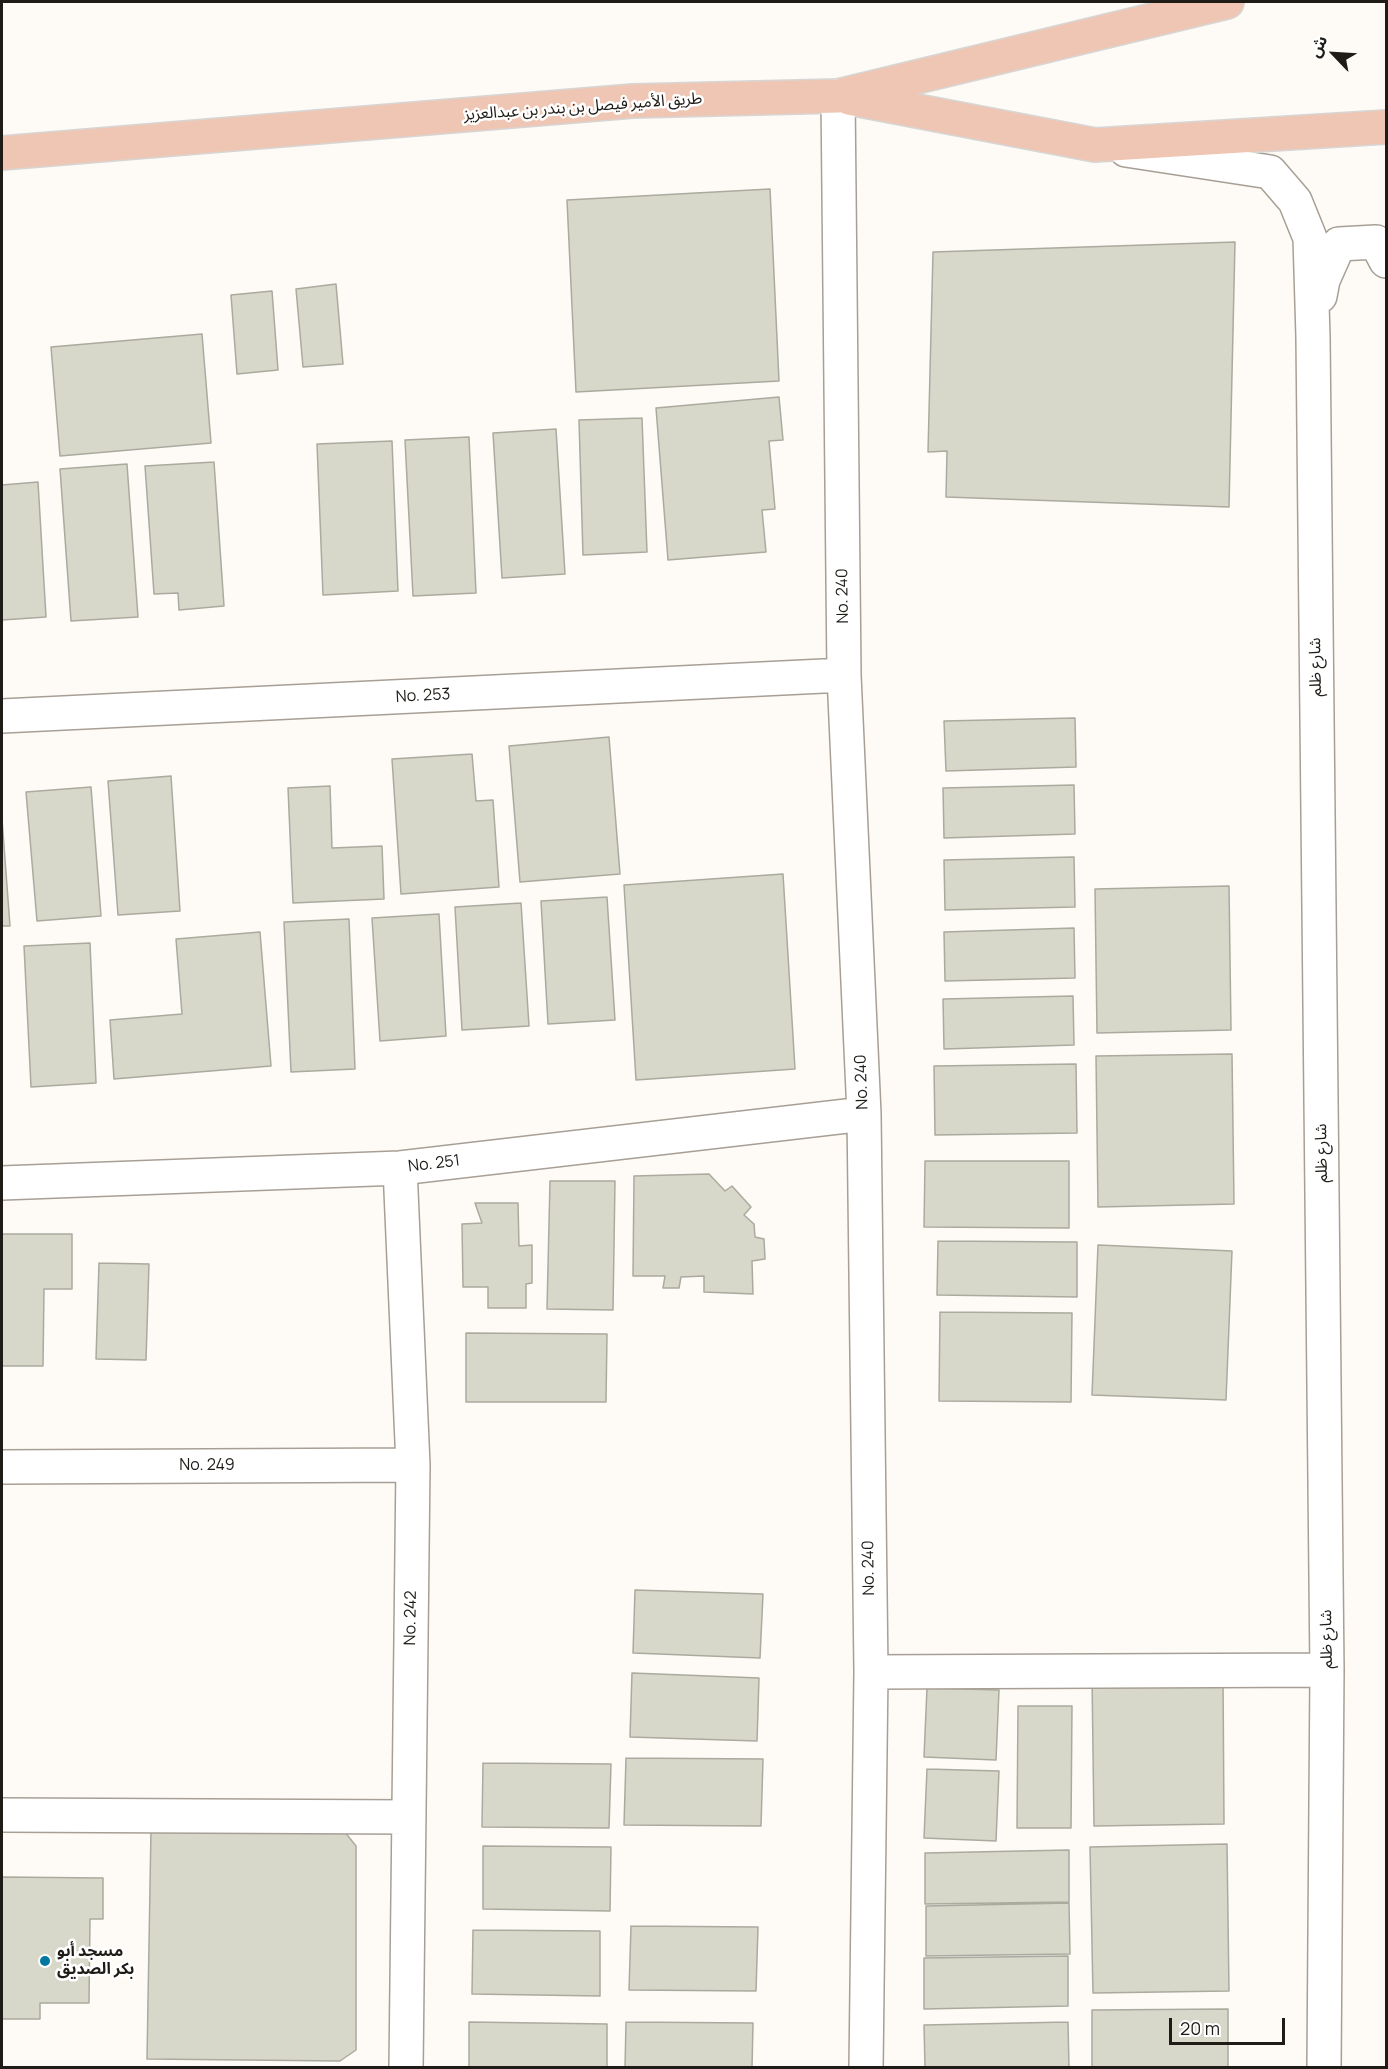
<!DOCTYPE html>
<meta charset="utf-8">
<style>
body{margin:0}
#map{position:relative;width:1388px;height:2069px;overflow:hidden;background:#fefbf6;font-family:Manrope,"Noto Sans Arabic",sans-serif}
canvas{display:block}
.frame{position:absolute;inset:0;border:3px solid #1f1c18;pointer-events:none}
.north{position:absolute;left:1304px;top:24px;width:60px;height:60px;-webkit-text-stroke:4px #fff;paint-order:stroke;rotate:295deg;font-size:16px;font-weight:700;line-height:24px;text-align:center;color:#1f1c18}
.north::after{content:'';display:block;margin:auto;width:21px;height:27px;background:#1f1c18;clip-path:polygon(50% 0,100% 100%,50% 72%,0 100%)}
.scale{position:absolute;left:1169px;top:2018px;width:116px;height:27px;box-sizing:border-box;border:3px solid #1f1c18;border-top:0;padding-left:8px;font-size:18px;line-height:21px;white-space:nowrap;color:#1f1c18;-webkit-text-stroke:4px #fff;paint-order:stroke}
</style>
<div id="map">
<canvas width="1388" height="2069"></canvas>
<div class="frame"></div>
<div class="north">ش</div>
<div class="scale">20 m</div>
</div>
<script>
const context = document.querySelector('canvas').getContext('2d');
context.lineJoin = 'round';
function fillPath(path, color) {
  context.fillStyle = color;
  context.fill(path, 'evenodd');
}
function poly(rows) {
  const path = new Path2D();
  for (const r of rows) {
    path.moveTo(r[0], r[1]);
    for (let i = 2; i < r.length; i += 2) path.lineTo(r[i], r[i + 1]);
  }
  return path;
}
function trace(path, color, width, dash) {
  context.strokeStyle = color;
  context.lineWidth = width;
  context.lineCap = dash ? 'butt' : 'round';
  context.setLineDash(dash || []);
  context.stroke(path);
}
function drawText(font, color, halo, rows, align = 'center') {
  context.font = font + ' Manrope,"Noto Sans Arabic",sans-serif';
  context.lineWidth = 5;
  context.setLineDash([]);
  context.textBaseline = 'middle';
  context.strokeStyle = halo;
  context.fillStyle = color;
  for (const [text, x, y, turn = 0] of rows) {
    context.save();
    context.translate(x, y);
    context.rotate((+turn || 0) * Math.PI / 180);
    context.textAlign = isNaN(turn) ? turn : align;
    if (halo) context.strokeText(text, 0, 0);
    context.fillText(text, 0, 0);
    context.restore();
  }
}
const building = poly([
 [770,189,779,381,576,392,567,200,770,189],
 [1235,242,1229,507,946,497,947,451,928,452,933,252,1235,242],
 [336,284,343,364,303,367,296,289,336,284],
 [272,291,278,370,237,374,231,295,272,291],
 [202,334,211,443,60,456,51,347,202,334],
 [779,397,783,440,769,441,775,509,762,510,766,552,668,560,656,408,779,397],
 [642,418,647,552,583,555,579,420,642,418],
 [556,429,565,574,502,578,493,433,556,429],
 [469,437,476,593,413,596,405,440,469,437],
 [392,441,398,591,323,595,317,444,392,441],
 [214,462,224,606,179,610,178,593,154,594,145,466,214,462],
 [127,464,138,617,71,621,60,469,127,464],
 [38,482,46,617,2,620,2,485,38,482],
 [1075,718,1076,767,946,771,944,721,1075,718],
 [609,737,620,874,520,882,509,746,609,737],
 [472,754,476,801,493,800,499,887,401,894,392,759,472,754],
 [171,776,180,911,118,915,108,781,171,776],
 [1074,785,1075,834,944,838,943,788,1074,785],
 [330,786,332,848,382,846,384,899,293,903,288,788,330,786],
 [91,787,101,916,37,921,26,792,91,787],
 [2,819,10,926,2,926,2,819],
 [1074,857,1075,907,945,910,944,860,1074,857],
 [783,874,795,1069,636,1080,624,885,783,874],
 [1229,886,1231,1030,1097,1033,1095,889,1229,886],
 [607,897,615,1020,548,1024,541,901,607,897],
 [521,903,529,1026,462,1030,455,907,521,903],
 [439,914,446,1036,380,1041,372,918,439,914],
 [349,919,355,1069,291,1072,284,922,349,919],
 [1074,928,1075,978,945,981,944,932,1074,928],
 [260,932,271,1066,114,1079,110,1020,182,1014,176,939,260,932],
 [90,943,96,1083,31,1087,24,946,90,943],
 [1073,996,1074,1045,944,1049,943,999,1073,996],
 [1232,1054,1234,1204,1098,1207,1096,1056,1232,1054],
 [1076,1064,1077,1133,935,1135,934,1066,1076,1064],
 [925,1161,1069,1161,1069,1228,924,1227,925,1161],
 [709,1174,725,1191,732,1186,751,1207,744,1215,754,1224,755,1237,764,1239,765,1259,752,1261,753,1294,704,1292,704,1276,681,1277,679,1288,663,1288,665,1276,633,1276,634,1176,709,1174],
 [550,1181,615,1181,613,1310,547,1309,550,1181],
 [475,1203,518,1203,519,1246,532,1245,532,1283,526,1284,526,1308,488,1308,488,1287,463,1287,462,1224,482,1223,475,1203],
 [2,1234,72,1234,72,1289,44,1289,43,1366,2,1366,2,1234],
 [938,1241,1077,1242,1077,1297,937,1295,938,1241],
 [1098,1245,1232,1251,1226,1400,1092,1395,1098,1245],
 [99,1263,149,1264,146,1360,96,1359,99,1263],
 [940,1312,1072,1313,1071,1402,939,1401,940,1312],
 [466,1333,607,1334,606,1402,466,1402,466,1333],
 [635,1590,763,1594,760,1658,633,1653,635,1590],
 [632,1673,759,1678,757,1741,630,1737,632,1673],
 [1223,1675,1224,1824,1094,1826,1092,1677,1223,1675],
 [927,1688,999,1690,996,1760,924,1757,927,1688],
 [1018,1706,1072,1706,1071,1828,1017,1828,1018,1706],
 [626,1758,763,1759,761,1826,624,1825,626,1758],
 [483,1763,611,1764,609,1828,482,1827,483,1763],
 [927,1769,999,1771,996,1841,924,1838,927,1769],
 [151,1829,344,1831,356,1846,356,2050,340,2061,147,2059,151,1829],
 [1227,1844,1229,1991,1093,1993,1090,1847,1227,1844],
 [483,1846,611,1847,610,1911,483,1909,483,1846],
 [1069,1850,1069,1902,925,1904,925,1853,1069,1850],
 [2,1877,103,1878,103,1919,90,1919,89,2003,40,2003,40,2019,2,2019,2,1877],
 [1069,1903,1070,1954,926,1956,926,1906,1069,1903],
 [631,1926,758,1927,756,1991,629,1990,631,1926],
 [473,1930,600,1931,600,1996,472,1994,473,1930],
 [1068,1956,1068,2006,924,2009,924,1958,1068,1956],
 [1228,2009,1228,2068,1092,2068,1092,2010,1228,2009],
 [469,2022,607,2024,607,2068,469,2068,469,2022],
 [626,2022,753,2023,752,2068,625,2068,626,2022],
 [1068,2022,1069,2068,925,2068,924,2025,1068,2022]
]);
fillPath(building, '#d7d7ca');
trace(building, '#aaaa9e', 1.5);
const minor = poly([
 [838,96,844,675,864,1114,871,1672,866,2068],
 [1126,150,1270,172,1295,201,1310,238,1313,337,1327,1670,1324,2068],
 [1320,296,1323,280,1339,244,1376,242,1386,261],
 [2,716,844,675],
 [400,1168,413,1465,406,2068],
 [2,1183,400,1168,864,1114],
 [2,1467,413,1465],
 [871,1672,1327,1670],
 [2,1815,409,1817]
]);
const major = poly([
 [849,98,1095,145,1386,127],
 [2,153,633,101,838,96,1227,2]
]);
trace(minor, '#a79f95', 36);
trace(major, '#d7d6d5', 36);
trace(minor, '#fff', 33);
trace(major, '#efc6b3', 33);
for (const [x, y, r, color] of [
 [45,1961,6,"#0277a0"]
]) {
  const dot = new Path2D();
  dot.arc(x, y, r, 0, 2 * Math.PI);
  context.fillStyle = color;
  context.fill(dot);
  trace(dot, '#fff', 2);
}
drawText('16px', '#1f1c18', '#fff', [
 ["طريق الأمير فيصل بن بندر بن عبدالعزيز",583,107,-4],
 ["No. 240",843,596,-91],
 ["شارع ظلم",1316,667,-91],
 ["No. 253",423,696,-3],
 ["No. 240",862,1082,-92],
 ["شارع ظلم",1322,1153,-91],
 ["No. 251",434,1164,-7],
 ["No. 249",207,1466],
 ["No. 240",869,1568,-91],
 ["No. 242",411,1618,-89],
 ["شارع ظلم",1327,1639,-91]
]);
drawText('bold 16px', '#1f1c18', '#fff', [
 ["مسجد أبو",57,1952],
 ["بكر الصديق",57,1970]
], 'left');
</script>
